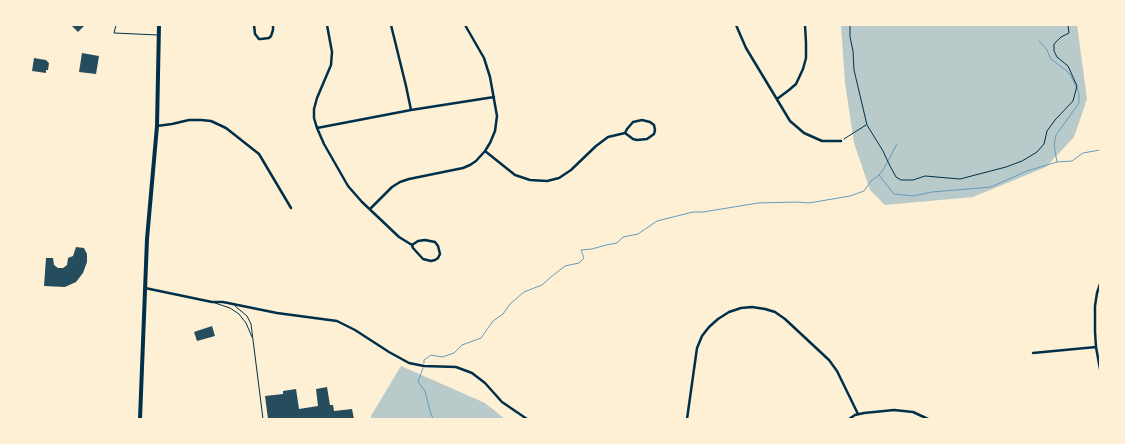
<!DOCTYPE html>
<style>
body{margin:0}
#map{position:relative;width:1125px;height:444px;overflow:hidden;background:#fdf0d5;font-family:"Source Serif 4",serif}
canvas{display:block}
.frame{position:absolute;inset:0;border:26px solid #fdf0d5;pointer-events:none}
</style>
<div id="map">
<canvas width="1125" height="444"></canvas>
<div class="frame"></div>
</div>
<script>
const context = document.querySelector('canvas').getContext('2d');
context.lineJoin = 'round';
function fillPath(path, color) {
  context.fillStyle = color;
  context.fill(path, 'evenodd');
}
function poly(rows) {
  const path = new Path2D();
  for (const r of rows) {
    path.moveTo(r[0], r[1]);
    for (let i = 2; i < r.length; i += 2) path.lineTo(r[i], r[i + 1]);
  }
  return path;
}
function trace(path, color, width, dash) {
  context.strokeStyle = color;
  context.lineWidth = width;
  context.lineCap = dash ? 'butt' : 'round';
  context.setLineDash(dash || []);
  context.stroke(path);
}
fillPath(poly([
 [841,25,1077,25,1087,99,1074,137,1046,167,973,197,885,205,870,190,854,143,845,83],
 [401,366,485,403,505,419,371,419,371,416]
]), '#b9caca');
trace(poly([
 [1039,41,1047,50,1051,59,1067,71,1071,76,1079,93,1079,103,1056,135,1054,145,1057,162],
 [879,175,883,170,897,144],
 [424,363,424,360,431,355,442,357,454,353,462,345,481,338,493,321,503,314,510,304,524,292,542,285,551,277,565,266,579,263,584,258,581,250,592,249,606,245,617,243,623,237,638,234,657,221,693,212,703,212,758,203,796,202,809,203,850,196,864,191,871,181,879,175,894,194,913,196,932,192,991,187,1027,171,1057,162,1072,161,1083,153,1100,150],
 [423,368,418,382,425,391,430,411,433,419]
]), '#669bbc', 1);
fillPath(poly([
 [71,25,85,25,78,32],
 [82,53,99,56,96,74,79,72],
 [34,58,46,60,49,63,48,70,46,70,46,73,32,71],
 [76,247,84,248,87,254,87,262,83,273,76,282,65,287,44,286,46,258,53,258,54,265,58,268,63,268,67,265,68,258,73,256],
 [212,326,215,336,197,341,194,332],
 [327,387,330,405,333,405,334,411,352,409,354,419,268,419,265,396,283,394,283,391,296,389,299,409,318,406,316,389]
]), '#264d5e');
trace(poly([
 [850,25,850,37,853,51,854,70,867,125,883,151,889,164,896,177,901,180,913,180,925,176,960,179,1006,167,1022,161,1037,152,1044,144,1047,131,1055,120,1073,101,1077,86,1068,66,1057,57,1054,51,1054,44,1061,37,1069,33,1068,25],
 [844,139,866,125]
]), '#003049', 1);
trace(poly([
 [116,25,114,33,158,35],
 [215,303,230,308,239,314,246,323,252,337],
 [235,306,247,316,251,324,263,419]
]), '#003049', 1);
trace(poly([
 [254,25,255,34,259,39,261,39,269,38,271,36,273,30,273,25],
 [327,25,332,52,331,65,317,98,314,109,314,118,317,128,324,144,348,186,362,202,379,218,399,237,412,245],
 [391,25,406,86,411,110],
 [736,25,746,48,790,121,804,133,822,141,841,141],
 [777,99,789,90,796,84,803,69,806,58,806,43,805,25],
 [642,120,650,122,654,125,655,130,654,134,647,139,637,140,633,139,625,133,627,129,633,122,642,120],
 [157,126,172,124,189,120,201,120,211,121,226,128,259,154,291,208],
 [317,128,411,110,494,97],
 [485,151,515,175,530,180,547,181,559,178,571,170,596,146,608,137,625,133],
 [370,209,392,187,400,182,409,179,463,168,470,165,476,161,485,151,490,143,495,131,497,116,490,77,484,58,465,25],
 [425,240,435,242,438,246,440,254,438,258,435,260,431,261,423,259,413,248,412,245,418,241,425,240],
 [1100,284,1097,293,1095,306,1095,332,1096,347,1100,369],
 [145,288,212,302,223,302,277,313,337,321,355,330,389,352,409,363,424,366,456,367,472,373,485,383,502,402,527,419],
 [1033,353,1096,347],
 [687,419,697,348,702,336,709,327,718,319,729,312,741,308,752,307,765,309,775,312,785,319,829,360,837,371,858,414],
 [849,419,855,415,864,413,894,410,913,412,928,419]
]), '#003049', 2.5);
trace(poly([
 [140,419,147,239,157,126,159,25]
]), '#003049', 4);
</script>
